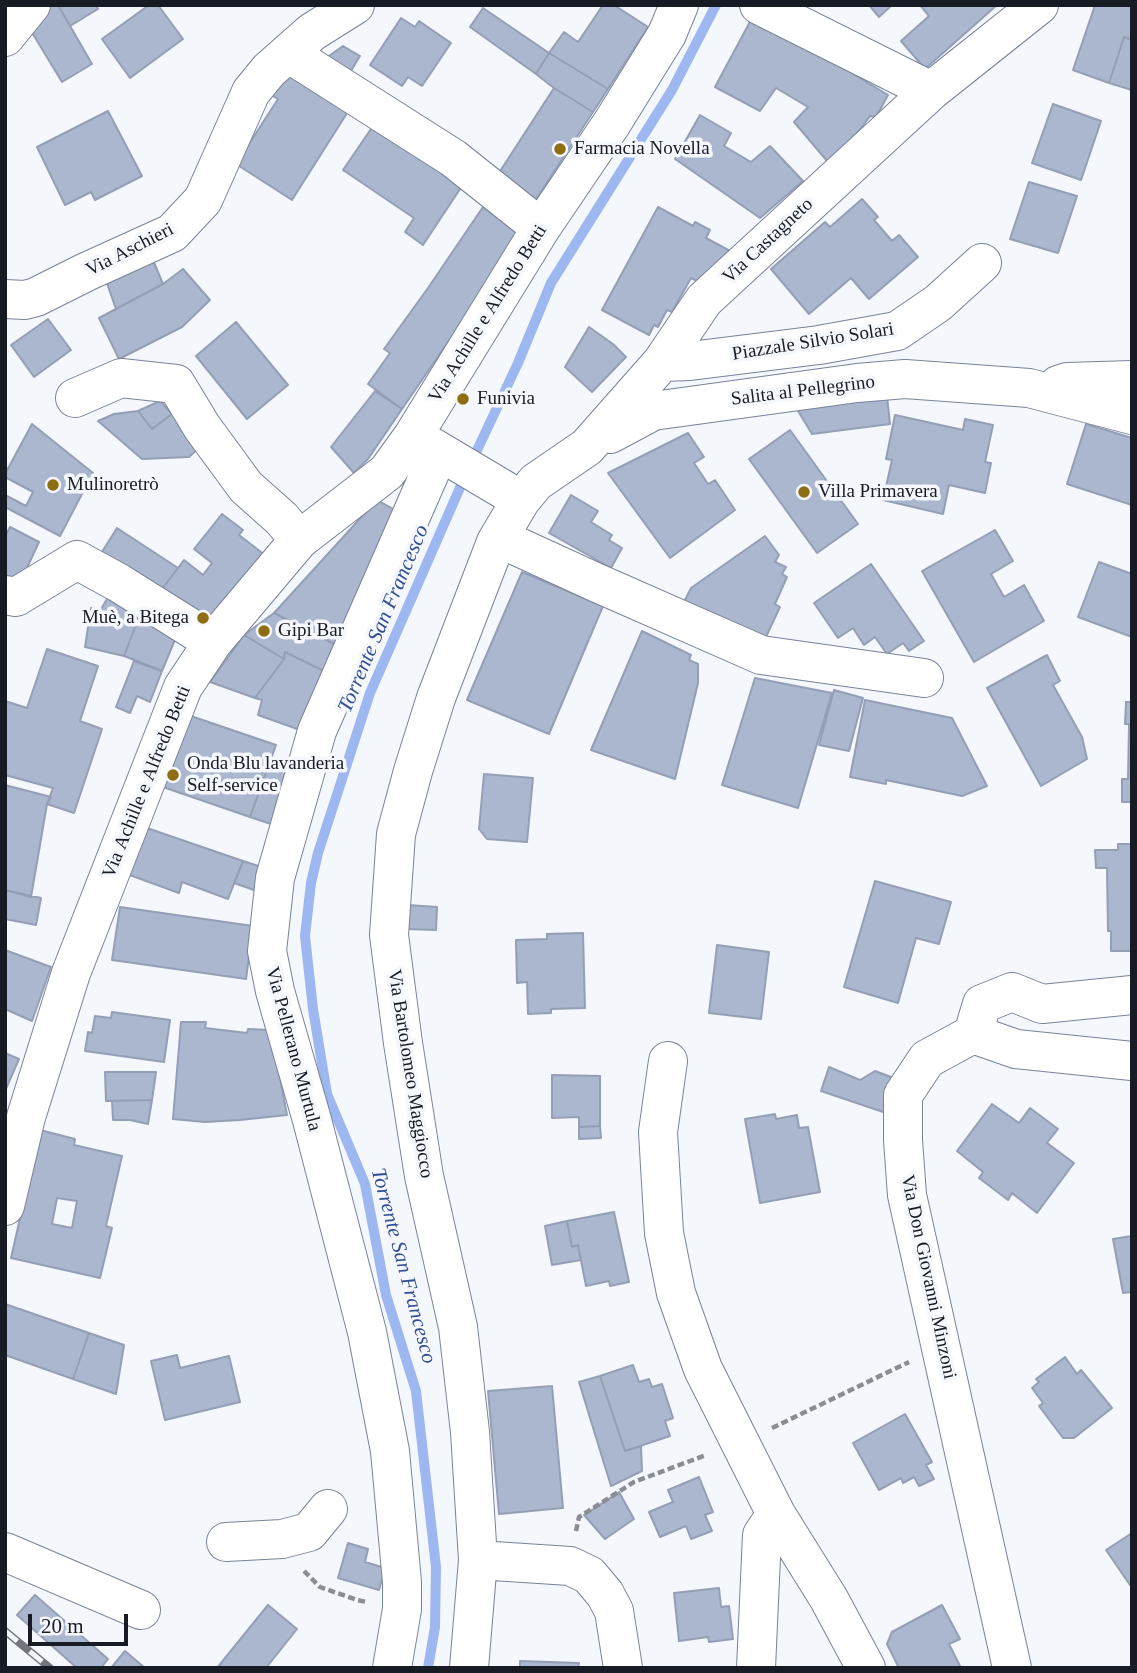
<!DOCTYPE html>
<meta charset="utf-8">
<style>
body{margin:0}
#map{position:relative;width:1137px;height:1673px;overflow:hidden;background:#f4f7fc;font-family:Georgia,serif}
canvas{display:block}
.frame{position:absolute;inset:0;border:7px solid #171b23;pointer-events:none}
.scale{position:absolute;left:28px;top:1614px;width:100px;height:32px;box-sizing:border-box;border:4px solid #171b23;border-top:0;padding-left:9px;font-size:21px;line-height:24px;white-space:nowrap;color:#171b23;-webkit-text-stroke:5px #f4f7fc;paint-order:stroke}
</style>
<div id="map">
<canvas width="1137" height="1673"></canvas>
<div class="frame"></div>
<div class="scale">20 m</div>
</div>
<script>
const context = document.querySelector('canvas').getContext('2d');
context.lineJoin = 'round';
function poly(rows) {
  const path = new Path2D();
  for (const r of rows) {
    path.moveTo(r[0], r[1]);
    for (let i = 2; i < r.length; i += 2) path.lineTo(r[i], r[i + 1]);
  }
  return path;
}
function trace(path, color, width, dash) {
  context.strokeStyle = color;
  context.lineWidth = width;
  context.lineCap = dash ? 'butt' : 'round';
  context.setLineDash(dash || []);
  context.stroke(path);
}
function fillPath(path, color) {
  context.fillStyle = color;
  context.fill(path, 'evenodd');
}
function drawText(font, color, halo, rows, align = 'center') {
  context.font = font + ' Georgia,serif';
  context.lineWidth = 7;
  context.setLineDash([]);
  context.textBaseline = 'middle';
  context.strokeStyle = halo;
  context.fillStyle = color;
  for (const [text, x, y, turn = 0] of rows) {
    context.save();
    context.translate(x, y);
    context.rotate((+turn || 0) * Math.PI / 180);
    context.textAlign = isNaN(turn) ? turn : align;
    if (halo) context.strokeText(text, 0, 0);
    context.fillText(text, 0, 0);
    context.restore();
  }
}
trace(poly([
 [472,461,518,363,551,283,672,90,716,5],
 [428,1668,435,1627,436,1567,416,1391,386,1295,365,1184,327,1094,313,1009,305,936,311,883,318,853,370,693,466,474]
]), '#9db7f0', 10);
const building = poly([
 [52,5,58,5,92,64,62,82,25,21,52,5],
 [58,5,96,5,98,9,70,26,58,5],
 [149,5,158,5,183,39,130,78,102,39,149,5],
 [603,5,614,5,648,27,608,89,549,53,564,32,578,42,603,5],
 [869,5,892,5,879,17,869,5],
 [920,5,997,5,925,69,901,41,929,16,920,5],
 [1095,5,1132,5,1132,40,1124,37,1109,83,1073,70,1095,5],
 [483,8,549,53,536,74,470,27,483,8],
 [401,18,415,27,419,21,451,43,422,86,408,77,402,86,370,65,401,18],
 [752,18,814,50,888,95,876,117,870,116,859,131,828,162,794,122,808,107,776,88,760,111,715,87,752,18],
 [1124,37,1132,40,1132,90,1109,83,1124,37],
 [343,46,360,56,349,74,326,58,343,46],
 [549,53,608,89,593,112,554,88,536,74,549,53],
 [286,71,349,110,292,200,236,164,278,99,271,95,286,71],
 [554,88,593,112,533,204,495,179,554,88],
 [1053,104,1101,121,1081,180,1032,163,1053,104],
 [108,111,142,176,95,200,91,192,65,205,37,147,108,111],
 [700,115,731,133,724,146,751,162,770,146,803,181,760,218,675,159,700,115],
 [375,123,464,183,423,245,405,232,414,218,343,170,375,123],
 [1029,182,1077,196,1058,253,1010,239,1029,182],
 [862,199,878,217,874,220,892,241,899,235,918,257,869,299,851,278,809,314,771,269,825,222,830,227,862,199],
 [483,207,518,233,457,329,402,409,368,384,390,353,384,349,428,288,483,207],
 [658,207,693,226,695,222,710,230,706,238,732,252,699,282,691,278,672,312,667,310,658,327,654,325,649,335,602,310,658,207],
 [150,253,163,284,116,309,103,272,150,253],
 [183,269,210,300,182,327,119,359,99,318,163,284,183,269],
 [48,319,71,350,34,377,11,345,48,319],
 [236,322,288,385,247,419,196,356,236,322],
 [589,327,613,344,626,357,592,392,565,367,589,327],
 [375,391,402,409,368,459,354,473,331,447,375,391],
 [887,396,890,424,812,434,795,406,887,396],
 [160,401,172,414,152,429,138,411,160,401],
 [138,411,152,429,172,414,202,445,189,457,142,459,98,421,114,414,138,411],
 [895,415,963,430,965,419,993,425,985,462,991,463,985,493,949,485,943,514,883,500,892,460,886,459,895,415],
 [32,424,93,473,60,536,5,507,5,495,26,506,33,492,5,477,5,474,32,424],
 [1086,424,1132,438,1132,505,1067,484,1086,424],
 [790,430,858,524,817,553,749,459,790,430],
 [688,433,704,457,694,463,708,484,715,480,735,510,670,558,608,473,688,433],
 [571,495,598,511,591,522,612,535,609,540,622,548,611,568,549,533,571,495],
 [377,500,404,515,342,648,274,613,377,500],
 [222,514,243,530,239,535,270,559,211,623,159,593,184,560,203,575,212,563,194,549,222,514],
 [10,527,39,542,19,585,5,582,5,537,10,527],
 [117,528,178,568,159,593,100,555,117,528],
 [995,530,1013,561,991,574,1004,597,1024,585,1044,621,974,662,922,571,995,530],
 [765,536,779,555,775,562,786,567,782,574,787,577,775,604,780,607,764,641,683,604,691,588,765,536],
 [1099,562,1132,574,1132,637,1078,617,1099,562],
 [871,564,924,641,909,651,903,643,887,654,875,637,864,645,853,628,838,638,814,603,871,564],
 [522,572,603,606,549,734,467,700,522,572],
 [111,592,142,609,124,656,85,647,91,608,100,611,111,592],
 [142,609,179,630,162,671,124,656,142,609],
 [274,613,342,648,330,674,285,652,284,659,244,635,274,613],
 [642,631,691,655,689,660,698,664,698,683,675,779,591,750,642,631],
 [244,635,284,659,255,698,210,682,244,635],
 [47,649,98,666,80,721,102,729,74,813,47,804,53,788,5,775,5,701,27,708,47,649],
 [285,652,330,674,303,731,258,715,262,700,255,698,284,659,285,652],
 [1047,655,1060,681,1053,685,1082,737,1087,759,1041,786,987,688,1047,655],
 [134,661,162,671,150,702,137,696,130,713,116,707,134,661],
 [755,678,832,693,798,808,722,785,755,678],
 [834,690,863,698,849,751,819,745,834,690],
 [865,700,952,718,987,786,962,796,886,780,886,784,850,777,865,700],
 [1126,702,1132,702,1132,802,1122,802,1122,779,1128,779,1129,724,1125,724,1126,702],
 [185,714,276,745,250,817,160,786,185,714],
 [271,759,300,769,280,827,250,817,271,759],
 [484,774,533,778,527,842,487,839,479,829,484,774],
 [5,785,51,797,47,804,31,897,5,890,5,785],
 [144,827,243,861,228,899,182,882,179,893,127,874,144,827],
 [1118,844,1132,844,1132,951,1111,951,1111,931,1108,931,1107,868,1096,868,1095,850,1118,850,1118,844],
 [243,861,271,870,265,894,234,883,243,861],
 [875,881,951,902,939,944,916,938,898,1003,844,987,875,881],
 [5,890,41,898,36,925,5,919,5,890],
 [408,905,437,907,436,930,405,929,408,905],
 [120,907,253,926,246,979,112,960,120,907],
 [583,933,585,1008,551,1009,551,1013,528,1014,527,982,517,983,516,940,547,939,547,934,583,933],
 [717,945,769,952,761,1019,709,1013,717,945],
 [5,950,51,967,32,1021,5,1009,5,950],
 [112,1012,170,1020,164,1062,85,1051,88,1032,92,1033,95,1016,111,1018,112,1012],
 [181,1022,206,1022,205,1028,247,1033,248,1029,271,1030,287,1115,240,1120,205,1122,173,1119,181,1022],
 [5,1053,19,1059,5,1091,5,1053],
 [829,1067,860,1080,875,1071,899,1080,889,1114,821,1091,829,1067],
 [105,1072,156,1072,152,1100,106,1101,105,1072],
 [552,1075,600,1076,600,1126,579,1127,579,1117,552,1118,552,1075],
 [152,1100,148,1124,130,1120,113,1120,112,1101,152,1100],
 [992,1104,1019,1123,1030,1108,1058,1129,1047,1143,1074,1163,1037,1213,1012,1193,1008,1200,979,1178,983,1172,957,1151,992,1104],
 [775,1114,776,1119,797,1115,799,1128,808,1127,820,1192,760,1203,745,1119,775,1114],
 [600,1126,601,1138,579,1139,579,1127,600,1126],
 [40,1130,75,1139,74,1145,122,1156,106,1226,112,1228,100,1278,11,1258,40,1130],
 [57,1198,77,1201,72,1228,52,1224,57,1198],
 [614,1212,629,1282,610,1286,609,1281,586,1286,578,1245,572,1247,567,1221,614,1212],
 [567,1221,572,1247,578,1245,581,1260,552,1265,545,1226,567,1221],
 [1132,1236,1132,1292,1123,1293,1113,1239,1132,1236],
 [5,1304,89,1333,73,1379,5,1355,5,1304],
 [89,1333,124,1345,116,1394,73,1379,89,1333],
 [177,1355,180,1368,229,1356,240,1402,165,1420,151,1361,177,1355],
 [1065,1357,1077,1374,1081,1370,1112,1408,1074,1438,1063,1438,1039,1406,1043,1403,1032,1388,1039,1382,1036,1379,1065,1357],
 [633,1365,639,1382,649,1379,652,1387,662,1384,673,1418,665,1421,670,1436,625,1451,600,1376,633,1365],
 [600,1376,625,1451,641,1446,642,1471,611,1486,579,1382,600,1376],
 [552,1386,563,1508,499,1514,488,1391,552,1386],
 [905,1414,932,1462,926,1465,934,1479,919,1486,914,1477,903,1483,901,1478,879,1490,853,1443,905,1414],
 [699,1477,713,1512,705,1515,712,1531,691,1539,686,1526,660,1537,649,1512,673,1502,668,1490,699,1477],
 [619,1492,634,1519,605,1539,584,1515,619,1492],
 [1132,1533,1132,1588,1106,1550,1132,1533],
 [348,1543,368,1549,365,1562,385,1568,379,1590,338,1578,348,1543],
 [719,1588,721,1607,729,1606,733,1639,709,1642,708,1637,679,1641,674,1593,719,1588],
 [35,1595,108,1659,101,1668,77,1668,17,1615,35,1595],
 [268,1605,297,1629,266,1668,217,1668,268,1605],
 [942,1605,960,1639,949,1644,961,1668,899,1668,887,1644,892,1632,942,1605],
 [125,1651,145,1668,111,1668,125,1651],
 [520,1661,579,1663,578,1668,520,1668,520,1661]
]);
fillPath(building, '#abb7ce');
trace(building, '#949fb6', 2);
const minor = poly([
 [759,5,931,91],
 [5,37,31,5],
 [288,53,453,158,541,228],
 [5,299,25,300,36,297,86,272,172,233,203,200,251,92,269,70,312,32,355,5],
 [662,362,690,361,819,345,897,331,938,303,982,263],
 [1058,385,1067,382,1132,380],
 [75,398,121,378,176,384,202,427,246,487,282,519,299,540],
 [610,434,653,411,857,383,905,379,1029,388,1132,415],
 [417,438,521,500],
 [499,538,595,582,761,655,924,678],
 [5,595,16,597,77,560,119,583,213,642],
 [973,1034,982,1004,1012,992,1042,1004,1132,995],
 [668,1061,658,1132,664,1233,676,1293,703,1369,776,1514],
 [5,1206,26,1117,71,973,183,687,213,642,299,540,387,472,413,436,541,228,612,123,667,34,679,5],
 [226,1542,282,1539,309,1532,328,1509],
 [5,1552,141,1610],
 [478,1560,570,1566,589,1575,605,1594,614,1611,623,1668],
 [392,1668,402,1609,402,1582,390,1451,367,1332,312,1120,275,991,267,951,275,878,317,731,439,452],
 [469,1668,478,1560,470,1432,458,1327,424,1176,403,1043,389,935,396,834,413,771,436,698,496,542,521,500,536,482,587,447,662,362,704,300,931,91,1039,5],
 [756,1668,762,1535,776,1514,829,1599,866,1668],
 [1012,1668,907,1195,903,1140,903,1095,927,1059,973,1034,1016,1049,1132,1061]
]);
trace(minor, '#788399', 40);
trace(poly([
 [772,1428,909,1362],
 [576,1531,579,1517,634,1482,706,1455],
 [304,1571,320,1587,357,1600,367,1602]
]), '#8a8d94', 4.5, [7, 3.5]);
trace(minor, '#fff', 38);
const rail = poly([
 [5,1631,50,1668]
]);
trace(rail, '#72757c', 8);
trace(rail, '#f4f7fc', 5, [16]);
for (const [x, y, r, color] of [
 [560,149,7,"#8f6d12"],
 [463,399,7,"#8f6d12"],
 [53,485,7,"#8f6d12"],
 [804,492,7,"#8f6d12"],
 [203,618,7,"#8f6d12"],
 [264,631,7,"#8f6d12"],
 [173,775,7,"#8f6d12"]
]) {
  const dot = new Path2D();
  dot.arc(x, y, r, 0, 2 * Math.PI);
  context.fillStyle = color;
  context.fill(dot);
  trace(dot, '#f4f7fc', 2.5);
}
drawText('19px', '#171b23', '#f4f7fc', [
 ["Farmacia Novella",574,149],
 ["Funivia",477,399],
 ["Mulinoretrò",67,485],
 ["Villa Primavera",818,492],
 ["Muè, a Bitega",189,618,"right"],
 ["Gipi Bar",278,631],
 ["Onda Blu lavanderia",187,764],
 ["Self-service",187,786]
], 'left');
drawText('19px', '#171b23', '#f4f7fc', [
 ["Via Castagneto",768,241,-43],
 ["Via Aschieri",130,250,-27],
 ["Via Achille e Alfredo Betti",488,314,-58],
 ["Piazzale Silvio Solari",813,342,-9],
 ["Salita al Pellegrino",803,391,-7],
 ["Via Achille e Alfredo Betti",147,782,-68],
 ["Via Pellerano Murtula",293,1049,75],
 ["Via Bartolomeo Maggiocco",410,1074,81],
 ["Via Don Giovanni Minzoni",928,1277,78]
]);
drawText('italic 21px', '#334e92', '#f4f7fc', [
 ["Torrente San Francesco",384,619,-67],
 ["Torrente San Francesco",403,1266,75]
]);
</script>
